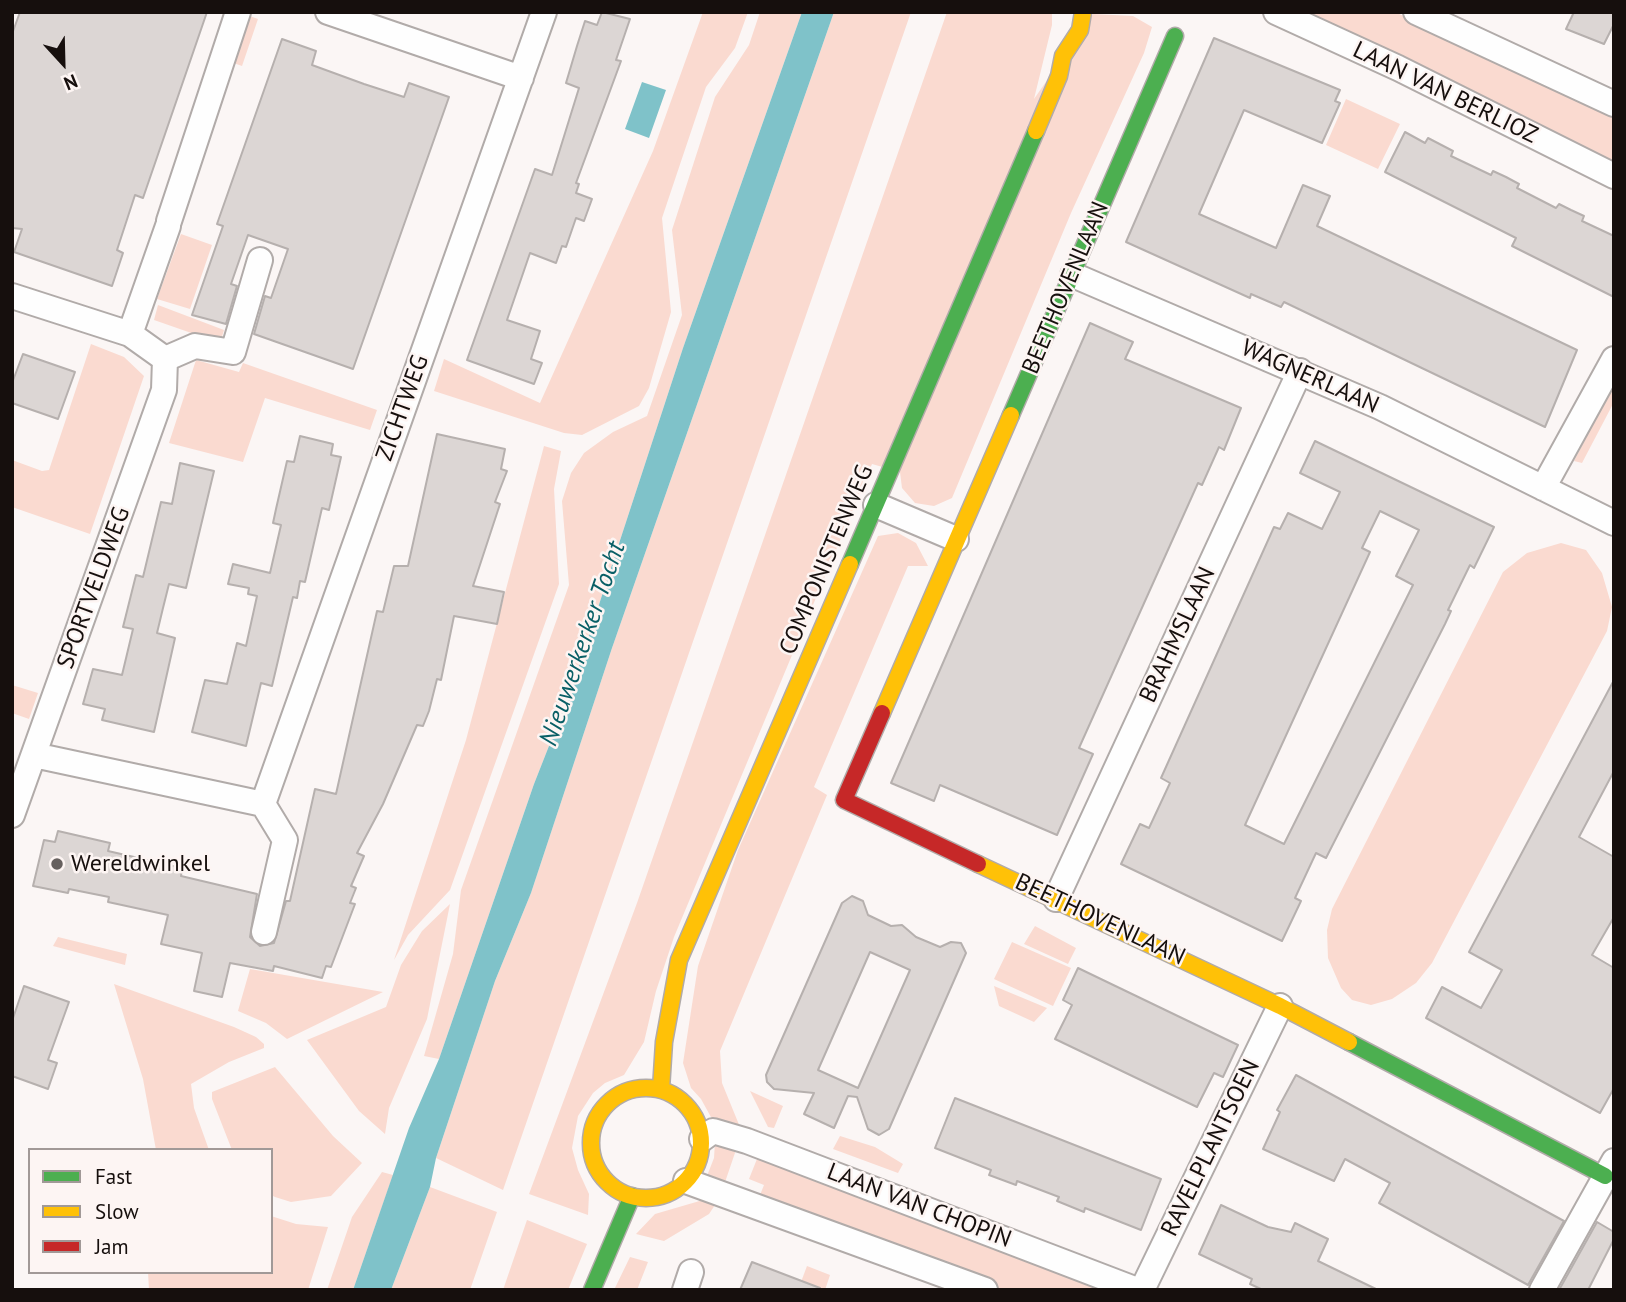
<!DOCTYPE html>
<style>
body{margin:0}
#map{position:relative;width:1626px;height:1302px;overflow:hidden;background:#fbf6f5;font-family:"PT Sans",sans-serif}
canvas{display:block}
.frame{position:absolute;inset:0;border:14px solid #160f0d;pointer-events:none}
.legend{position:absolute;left:28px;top:1148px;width:245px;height:126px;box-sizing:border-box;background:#fdf5f3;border:2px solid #a19997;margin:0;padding:9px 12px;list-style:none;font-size:21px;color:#160f0d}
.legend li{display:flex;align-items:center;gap:14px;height:35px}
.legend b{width:35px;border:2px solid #a19997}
.north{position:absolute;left:28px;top:28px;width:70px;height:70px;-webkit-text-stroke:5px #fdf5f3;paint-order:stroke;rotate:158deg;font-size:19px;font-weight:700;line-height:28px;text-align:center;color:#160f0d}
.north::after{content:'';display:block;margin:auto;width:24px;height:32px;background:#160f0d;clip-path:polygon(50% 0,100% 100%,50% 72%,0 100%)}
</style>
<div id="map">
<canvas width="1626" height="1302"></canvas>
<div class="frame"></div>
<ul class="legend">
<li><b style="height:9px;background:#4caf50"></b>Fast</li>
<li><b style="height:9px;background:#ffc107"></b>Slow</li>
<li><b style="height:9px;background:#c62828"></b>Jam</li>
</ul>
<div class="north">N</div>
</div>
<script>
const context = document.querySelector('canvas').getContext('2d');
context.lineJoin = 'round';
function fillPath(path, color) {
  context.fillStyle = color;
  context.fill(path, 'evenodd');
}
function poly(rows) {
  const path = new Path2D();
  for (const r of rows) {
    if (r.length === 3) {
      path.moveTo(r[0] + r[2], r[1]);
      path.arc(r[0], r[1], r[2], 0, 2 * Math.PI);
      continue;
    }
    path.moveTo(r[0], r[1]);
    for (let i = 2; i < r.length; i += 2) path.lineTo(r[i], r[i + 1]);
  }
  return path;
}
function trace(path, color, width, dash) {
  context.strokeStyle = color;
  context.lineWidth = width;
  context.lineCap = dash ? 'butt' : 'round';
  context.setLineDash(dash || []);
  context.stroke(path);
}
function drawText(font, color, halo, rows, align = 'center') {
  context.font = font + ' "PT Sans",sans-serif';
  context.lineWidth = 5;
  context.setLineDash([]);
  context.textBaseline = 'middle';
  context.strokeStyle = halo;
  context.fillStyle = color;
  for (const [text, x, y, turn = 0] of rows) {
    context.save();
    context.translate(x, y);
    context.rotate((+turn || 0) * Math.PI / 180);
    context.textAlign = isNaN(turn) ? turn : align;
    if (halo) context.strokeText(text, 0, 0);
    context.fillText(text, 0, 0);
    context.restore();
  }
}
fillPath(poly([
 [703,12,748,12,735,48,706,87,662,218,671,312,649,388,639,406,582,435,564,433,434,391,444,359,540,403,653,151],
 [760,12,802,12,683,348,571,690,534,784,439,1059,424,1056,453,954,461,890,569,585,562,501,571,473,584,453,613,432,647,416,682,315,672,230,715,97,749,45],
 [834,12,911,12,503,1190,436,1158,495,981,531,893,612,648],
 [947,12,1052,12,1052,25,1034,99,1093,14,1133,16,1152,27,1144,53,1071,213,952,498,934,506,915,503,902,488,900,472,872,464,674,937,656,991,644,1042,624,1075,605,1083,593,1093,578,1116,572,1148,578,1170,589,1194,588,1215,529,1194,637,903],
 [1295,12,1395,12,1492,58,1614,118,1614,165],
 [244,14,258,19,242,66,228,61],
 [1346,99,1400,124,1378,169,1326,145],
 [181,234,212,245,190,309,157,299],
 [158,305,224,330,220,343,154,320],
 [91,344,124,357,144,376,90,534,12,507,12,460,42,471,49,470],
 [196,360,239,372,243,363,377,410,370,430,265,398,243,462,169,443],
 [1614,384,1614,402,1582,463,1574,461],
 [544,446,561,451,554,489,559,584,450,890,408,935,394,960,466,740],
 [898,533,916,543,928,566,908,566,814,787,827,795,720,1051,722,1083,742,1132,712,1119,701,1099,691,1088,683,1063,698,966,738,850,878,536],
 [1561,543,1586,550,1602,573,1612,607,1607,631,1432,963,1416,983,1392,999,1371,1005,1352,1000,1341,988,1328,958,1327,930,1332,909,1503,572,1527,553],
 [12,685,38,693,29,719,12,713],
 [450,904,427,1019,389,1108,385,1134,359,1111,307,1040,386,1007,401,965,422,931],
 [1035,926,1076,948,1068,964,1024,944],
 [58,937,127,954,125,965,53,946],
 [1012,942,1071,968,1053,1006,994,979],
 [250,969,383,992,287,1039,266,1023,238,1011],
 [114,984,234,1027,256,1037,264,1044,264,1048,229,1062,191,1084,194,1108,209,1150,156,1150,143,1079],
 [994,986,1047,1008,1034,1022,999,1006],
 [275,1067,333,1136,362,1163,331,1196,291,1202,275,1197,271,1195,271,1150,232,1150,212,1099,212,1092],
 [750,1091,783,1106,774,1128,768,1127],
 [840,1136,875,1147,903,1164,898,1173,833,1149],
 [715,1142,737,1147,723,1188,705,1181,714,1158],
 [759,1154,1114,1290,1000,1290,758,1200,764,1185,749,1179],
 [382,1172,393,1175,353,1290,327,1290,352,1217],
 [430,1187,497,1212,470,1290,391,1290],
 [703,1200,715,1205,709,1214,664,1241,636,1234,655,1214],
 [271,1216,296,1224,328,1227,308,1290,149,1290,148,1272,271,1272],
 [527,1220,587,1244,568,1290,503,1290],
 [630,1257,648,1262,637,1290,614,1290],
 [807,1266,830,1275,825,1290,798,1290]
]), '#fadad0');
fillPath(poly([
 [802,12,834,12,612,648,531,893,495,981,436,1158,430,1187,391,1290,353,1290,409,1128,439,1059,534,784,571,690,683,348],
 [642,82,666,90,649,138,625,129]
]), '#7fc2c9');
const building = poly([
 [20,12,207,12,143,198,135,195,117,250,123,253,112,286,14,252,22,229,12,228,12,34,20,12],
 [602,12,630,19,616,60,621,61,576,183,579,184,576,193,592,199,584,221,576,218,566,247,562,246,556,263,530,253,507,320,540,331,531,359,542,363,534,384,467,360,535,169,552,175,579,88,566,83,577,46,585,21,597,25,602,12],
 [1574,12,1614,12,1614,24,1604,44,1566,29,1574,12],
 [1214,38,1340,90,1335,101,1340,103,1322,143,1244,110,1199,214,1276,248,1303,185,1330,196,1317,226,1577,350,1545,427,1284,302,1281,307,1251,294,1250,298,1126,242,1214,38],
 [282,39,316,51,312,65,364,84,404,97,409,83,449,97,353,369,254,334,265,296,271,298,288,249,248,235,231,284,237,286,226,324,192,315,223,226,217,224,282,39],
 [1405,132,1425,143,1428,138,1453,151,1451,156,1491,175,1493,171,1506,177,1519,184,1517,188,1556,208,1559,204,1571,210,1584,216,1582,221,1614,236,1614,297,1512,246,1516,238,1385,172,1405,132],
 [1090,323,1133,342,1125,359,1241,408,1224,450,1219,447,1202,485,1198,483,1079,748,1093,754,1057,835,940,785,934,801,891,783,1090,323],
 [23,354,75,372,58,419,12,403,12,383,23,354],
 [437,434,505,449,501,469,507,471,495,502,500,504,473,586,504,592,497,624,454,616,441,680,437,679,429,711,423,726,417,725,383,804,357,853,364,856,351,886,356,888,350,903,355,904,331,967,326,966,322,978,274,966,273,971,230,963,222,997,194,991,202,953,161,944,168,915,108,902,109,897,69,889,68,893,33,886,44,840,55,842,58,831,110,843,108,851,182,868,181,876,257,894,250,937,260,946,274,943,286,901,290,901,315,789,336,794,377,611,383,612,394,566,408,566,437,434],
 [300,436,333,444,331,455,341,457,329,510,322,508,305,582,300,581,297,598,293,597,272,686,261,683,246,746,192,732,205,680,227,684,237,643,246,646,257,596,248,594,249,588,228,584,233,564,270,573,281,525,273,523,276,509,287,461,294,462,300,436],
 [1315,441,1494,527,1474,568,1470,565,1448,610,1451,611,1445,624,1326,858,1316,853,1295,898,1301,901,1282,941,1121,864,1140,824,1149,828,1170,783,1161,778,1274,527,1280,529,1288,513,1322,529,1340,492,1300,473,1315,441],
 [1380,511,1419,530,1396,576,1413,585,1284,844,1245,825,1370,552,1362,548,1380,511],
 [180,463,214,471,186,588,169,584,163,608,157,633,175,638,154,732,102,720,105,709,83,704,93,669,122,675,133,629,123,627,136,575,143,577,161,502,172,504,180,463],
 [1614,680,1614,771,1579,837,1614,857,1614,917,1592,955,1614,968,1614,1088,1600,1113,1426,1018,1442,987,1481,1008,1502,970,1469,952,1614,680],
 [852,896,863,901,868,915,891,926,902,925,916,937,940,947,951,942,961,943,966,953,889,1129,879,1135,868,1129,857,1097,848,1096,834,1128,804,1114,814,1093,774,1089,767,1082,766,1075,842,903,852,896],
 [870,952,910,970,858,1088,818,1070,870,952],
 [1078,968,1238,1045,1223,1077,1214,1073,1197,1107,1055,1039,1072,1005,1063,1000,1078,968],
 [24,986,69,1002,48,1060,57,1063,48,1089,12,1076,12,1021,24,986],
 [1296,1075,1564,1221,1528,1285,1379,1203,1390,1183,1345,1159,1334,1181,1263,1149,1280,1112,1277,1110,1296,1075],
 [955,1098,1161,1179,1141,1230,1085,1208,1084,1212,1057,1201,1059,1197,1017,1181,1016,1185,989,1175,991,1170,935,1148,955,1098],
 [1221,1205,1268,1227,1291,1232,1295,1223,1328,1239,1318,1261,1378,1290,1263,1290,1250,1284,1252,1279,1199,1254,1221,1205],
 [1597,1222,1614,1232,1614,1239,1588,1290,1559,1290,1597,1222],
 [752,1262,820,1288,820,1290,740,1290,752,1262]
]);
fillPath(building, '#dcd6d4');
trace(building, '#b6b0ae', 2);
const street = poly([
 [328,12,521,78],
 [1276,12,1398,68,1614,176],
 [1416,12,1614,104],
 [169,221,238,12],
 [1073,275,1380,407,1614,523],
 [12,296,130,334,165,359,164,390,12,815],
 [130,334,168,226],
 [165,359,195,346,233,352,260,260],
 [1543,488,1614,359],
 [876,505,956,539],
 [34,755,263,804,544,12],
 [263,804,285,840,264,932],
 [1056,899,1300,371],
 [702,1139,713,1131,747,1141,1137,1290],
 [686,1181,985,1290],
 [685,1290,691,1272],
 [1142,1290,1280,1006],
 [1542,1290,1614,1161]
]);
const fast = poly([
 [1011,415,1175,36],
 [850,564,1036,131],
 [1349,1042,1605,1176],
 [592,1290,632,1196]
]);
const slow = poly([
 [1036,131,1059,76,1063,56,1080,30,1083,12],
 [882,713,1011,415],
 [978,864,1280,1006,1349,1042],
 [646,1143,55],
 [661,1089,664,1042,679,960,850,564]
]);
const jam = poly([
 [882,713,844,800,978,864]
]);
trace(street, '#b1aba9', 28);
trace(fast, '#b1aba9', 19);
trace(slow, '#b1aba9', 19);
trace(jam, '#b1aba9', 19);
trace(street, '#fefefe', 24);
trace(fast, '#4caf50', 16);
trace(slow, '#ffc107', 16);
trace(jam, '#c62828', 16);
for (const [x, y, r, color] of [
 [57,864,7,"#66605e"]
]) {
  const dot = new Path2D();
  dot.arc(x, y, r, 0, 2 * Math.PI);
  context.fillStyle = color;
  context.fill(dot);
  trace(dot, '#fdf5f3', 2.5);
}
drawText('24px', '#160f0d', '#fdf5f3', [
 ["LAAN VAN BERLIOZ",1445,93,26],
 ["BEETHOVENLAAN",1066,288,-67],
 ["WAGNERLAAN",1310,377,24],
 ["ZICHTWEG",403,408,-70],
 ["COMPONISTENWEG",827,560,-67],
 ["SPORTVELDWEG",94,588,-70],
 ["BRAHMSLAAN",1178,635,-65],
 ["BEETHOVENLAAN",1100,920,25],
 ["RAVELPLANTSOEN",1211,1148,-64],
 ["LAAN VAN CHOPIN",919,1206,21]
]);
drawText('24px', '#160f0d', '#fdf5f3', [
 ["Wereldwinkel",71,864]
], 'left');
drawText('italic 26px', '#095f66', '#fdf5f3', [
 ["Nieuwerkerker Tocht",583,644,-71]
]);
</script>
